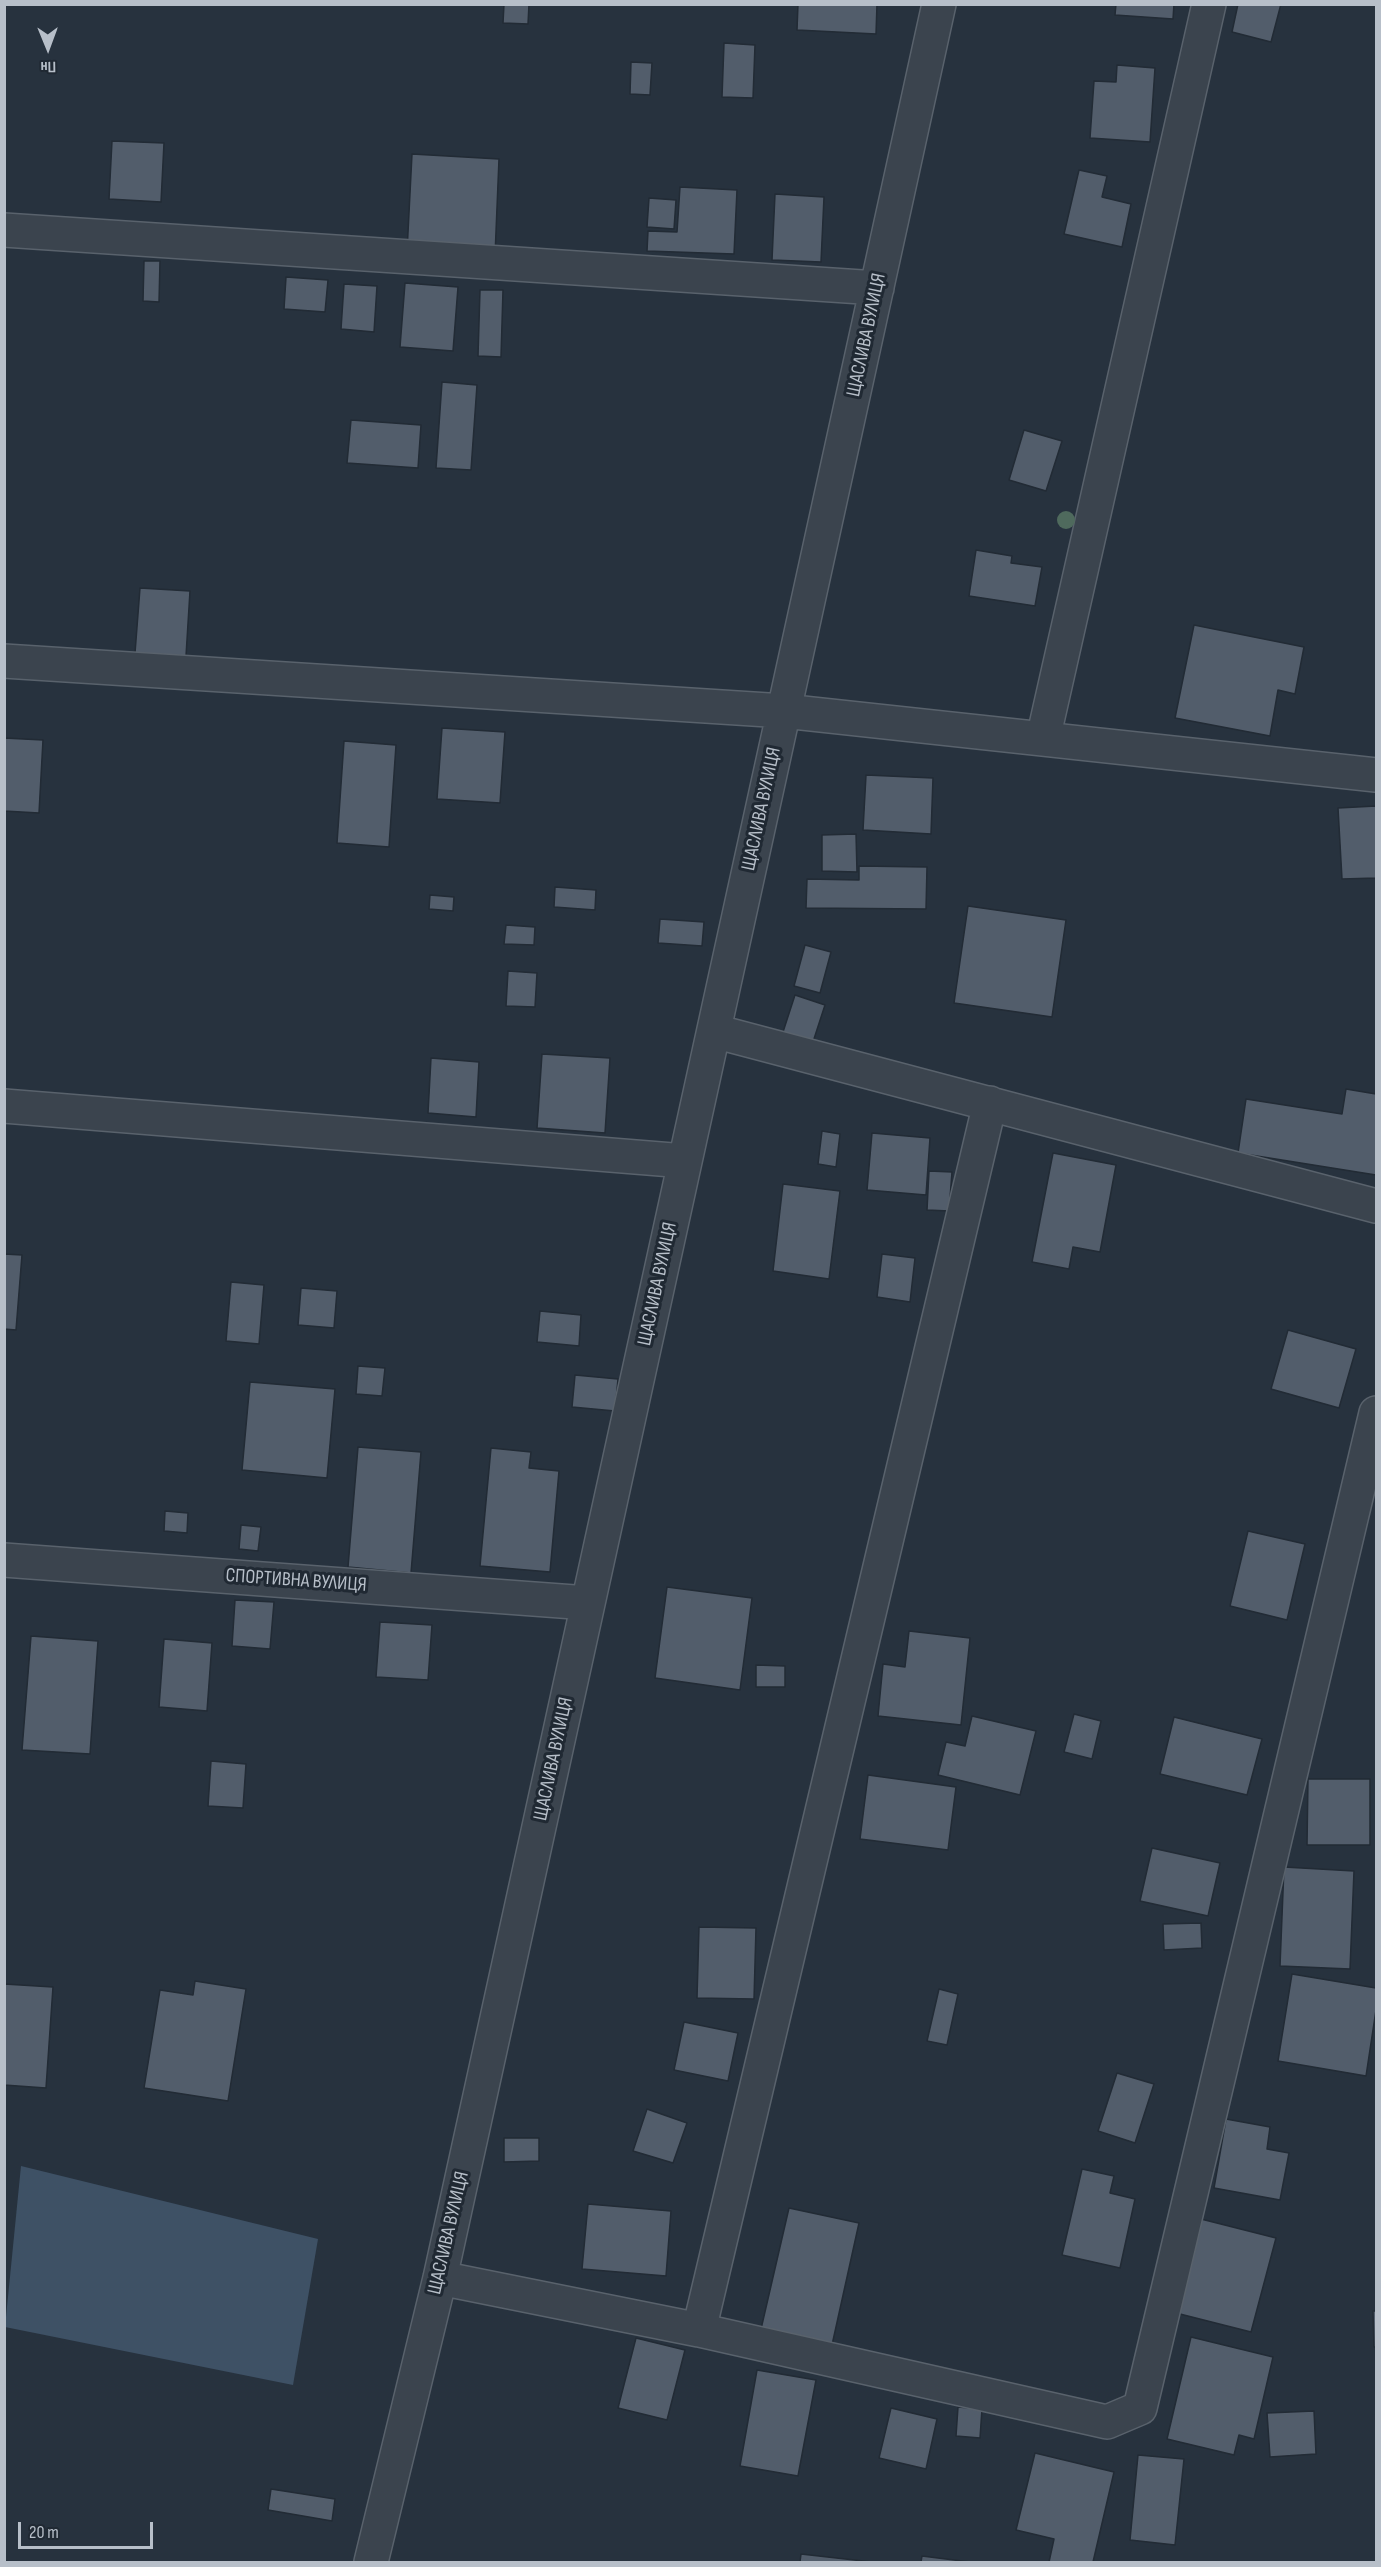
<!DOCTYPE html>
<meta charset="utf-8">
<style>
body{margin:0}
#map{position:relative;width:1381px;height:2567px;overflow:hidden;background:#27323e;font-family:"Sofia Sans Condensed",sans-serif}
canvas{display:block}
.frame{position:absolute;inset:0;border:6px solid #b7bfc9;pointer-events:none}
.north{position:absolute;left:18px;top:18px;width:60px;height:60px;-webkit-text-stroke:4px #202933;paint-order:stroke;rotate:179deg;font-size:16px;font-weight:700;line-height:24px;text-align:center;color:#b7bfc9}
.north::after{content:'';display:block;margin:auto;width:21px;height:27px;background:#b7bfc9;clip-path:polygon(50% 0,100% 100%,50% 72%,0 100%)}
.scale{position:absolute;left:18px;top:2522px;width:135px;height:27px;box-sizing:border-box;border:3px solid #b7bfc9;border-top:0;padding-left:8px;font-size:18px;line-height:21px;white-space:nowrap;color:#b7bfc9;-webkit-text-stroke:4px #202933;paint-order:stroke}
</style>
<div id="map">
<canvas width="1381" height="2567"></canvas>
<div class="frame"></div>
<div class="north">Пн</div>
<div class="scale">20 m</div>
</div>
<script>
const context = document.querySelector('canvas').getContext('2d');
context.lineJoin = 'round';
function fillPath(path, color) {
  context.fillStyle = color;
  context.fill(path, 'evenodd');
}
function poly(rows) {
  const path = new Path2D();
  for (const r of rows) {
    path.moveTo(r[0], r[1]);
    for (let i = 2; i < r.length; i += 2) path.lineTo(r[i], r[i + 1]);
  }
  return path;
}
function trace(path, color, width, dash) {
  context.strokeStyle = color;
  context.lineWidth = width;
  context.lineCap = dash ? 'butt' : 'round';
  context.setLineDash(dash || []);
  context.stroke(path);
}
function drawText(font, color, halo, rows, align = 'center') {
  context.font = font + ' "Sofia Sans Condensed",sans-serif';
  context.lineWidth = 6;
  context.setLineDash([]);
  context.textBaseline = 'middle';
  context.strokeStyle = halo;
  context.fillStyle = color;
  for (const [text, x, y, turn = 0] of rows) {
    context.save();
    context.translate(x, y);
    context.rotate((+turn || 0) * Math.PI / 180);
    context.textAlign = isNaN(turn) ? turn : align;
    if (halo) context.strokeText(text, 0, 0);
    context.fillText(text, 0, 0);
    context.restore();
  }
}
fillPath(poly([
 [21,2166,318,2239,293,2385,5,2327]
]), '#3e5165');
const building = poly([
 [504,4,529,4,528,24,503,23,504,4],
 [798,4,877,4,876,34,797,30,798,4],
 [1116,4,1174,4,1173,19,1115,15,1116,4],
 [1238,4,1281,4,1271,42,1232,32,1238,4],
 [724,43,755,45,753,98,722,97,724,43],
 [631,62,652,63,650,95,630,94,631,62],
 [1117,65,1155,68,1150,142,1090,138,1094,81,1116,82,1117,65],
 [112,141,164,143,161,202,109,199,112,141],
 [412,154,499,159,495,256,407,252,412,154],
 [1079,170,1107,176,1102,197,1131,204,1122,247,1064,234,1079,170],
 [680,187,737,190,734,254,647,251,648,231,677,232,680,187],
 [775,194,824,197,821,262,772,260,775,194],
 [649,198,676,200,674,229,647,227,649,198],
 [144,261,160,261,159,302,143,301,144,261],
 [286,277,328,280,325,312,284,309,286,277],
 [405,283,458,287,453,351,400,347,405,283],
 [344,284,377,286,374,332,341,329,344,284],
 [480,290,503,290,501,357,478,356,480,290],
 [442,382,477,385,471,470,436,468,442,382],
 [351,420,421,425,418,468,347,463,351,420],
 [1024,430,1062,441,1046,491,1009,480,1024,430],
 [976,550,1012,556,1011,563,1042,567,1035,606,969,596,976,550],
 [140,588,190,591,186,656,135,653,140,588],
 [1194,625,1304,647,1295,694,1278,690,1270,736,1175,718,1194,625],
 [442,728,505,732,500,803,437,799,442,728],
 [4,738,43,740,39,813,4,811,4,738],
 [344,741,396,745,389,847,337,843,344,741],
 [866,775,933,778,931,834,863,830,866,775],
 [1376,806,1376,878,1342,879,1338,808,1376,806],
 [856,834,857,872,822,871,822,835,856,834],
 [859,866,927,867,926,909,806,908,807,879,859,880,859,866],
 [555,887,596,890,595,910,554,907,555,887],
 [430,895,454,897,453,911,429,909,430,895],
 [968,906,1066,920,1052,1017,954,1003,968,906],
 [660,919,704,922,702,946,658,943,660,919],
 [506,925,535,927,534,945,504,944,506,925],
 [805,945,831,952,820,993,794,986,805,945],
 [508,971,537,973,535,1007,506,1006,508,971],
 [795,995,825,1005,812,1045,782,1035,795,995],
 [542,1054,610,1058,605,1133,537,1128,542,1054],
 [431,1058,479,1062,476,1117,428,1113,431,1058],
 [1346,1089,1376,1094,1376,1175,1238,1153,1246,1099,1342,1114,1346,1089],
 [822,1131,840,1134,836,1167,818,1164,822,1131],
 [872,1133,930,1138,926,1195,867,1190,872,1133],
 [1053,1153,1116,1165,1100,1252,1073,1247,1069,1269,1032,1262,1053,1153],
 [929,1171,952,1172,949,1211,927,1210,929,1171],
 [783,1184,840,1191,829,1279,773,1271,783,1184],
 [4,1254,22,1255,16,1330,4,1329,4,1254],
 [882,1254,915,1258,910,1302,877,1297,882,1254],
 [231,1282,264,1285,259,1344,226,1341,231,1282],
 [301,1288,337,1291,334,1328,298,1325,301,1288],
 [540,1311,581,1315,579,1346,537,1342,540,1311],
 [1288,1330,1356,1349,1339,1408,1271,1389,1288,1330],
 [358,1366,385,1368,382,1396,356,1394,358,1366],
 [575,1375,618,1379,615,1411,572,1407,575,1375],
 [250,1382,335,1389,327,1478,242,1470,250,1382],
 [358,1447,421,1452,411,1573,348,1567,358,1447],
 [491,1448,531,1452,529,1468,559,1471,550,1572,480,1566,491,1448],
 [165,1511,188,1513,187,1533,164,1531,165,1511],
 [241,1525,261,1527,258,1551,239,1549,241,1525],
 [1248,1531,1305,1544,1287,1620,1230,1606,1248,1531],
 [667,1587,752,1598,740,1690,655,1678,667,1587],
 [235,1600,274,1602,270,1649,232,1646,235,1600],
 [380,1622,432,1625,428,1680,376,1677,380,1622],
 [909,1631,970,1638,961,1725,878,1716,883,1664,905,1667,909,1631],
 [31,1636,98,1641,90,1754,22,1750,31,1636],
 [164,1639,212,1643,207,1711,159,1707,164,1639],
 [756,1665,785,1666,785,1687,756,1687,756,1665],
 [1074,1714,1101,1721,1092,1759,1064,1752,1074,1714],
 [972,1716,1036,1731,1020,1795,938,1775,946,1742,965,1746,972,1716],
 [1174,1717,1262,1739,1247,1795,1160,1774,1174,1717],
 [211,1761,246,1764,243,1808,208,1806,211,1761],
 [868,1775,956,1787,948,1850,860,1839,868,1775],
 [1308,1779,1370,1779,1370,1845,1307,1845,1308,1779],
 [1152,1848,1220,1863,1208,1916,1140,1901,1152,1848],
 [1284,1867,1354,1871,1350,1969,1280,1966,1284,1867],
 [1201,1923,1202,1948,1164,1950,1163,1924,1201,1923],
 [699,1927,756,1928,754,1999,697,1998,699,1927],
 [1292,1974,1376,1988,1376,2010,1366,2076,1278,2061,1292,1974],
 [195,1981,246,1989,228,2101,144,2088,160,1990,193,1995,195,1981],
 [4,1984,53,1987,46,2088,4,2085,4,1984],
 [939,1989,958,1994,947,2045,927,2041,939,1989],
 [684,2022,738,2033,728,2081,674,2070,684,2022],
 [1117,2073,1154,2084,1135,2143,1098,2131,1117,2073],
 [647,2109,687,2123,673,2163,633,2151,647,2109],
 [1226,2119,1270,2127,1267,2149,1289,2153,1280,2200,1214,2188,1226,2119],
 [504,2138,539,2138,539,2161,504,2162,504,2138],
 [1082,2169,1114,2176,1110,2193,1135,2199,1120,2268,1062,2255,1082,2169],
 [588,2204,671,2211,666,2276,582,2269,588,2204],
 [789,2208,859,2223,832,2345,761,2329,789,2208],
 [1201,2219,1276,2238,1251,2332,1176,2313,1201,2219],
 [1373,2311,1376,2311,1376,2347,1374,2347,1373,2311],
 [1191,2337,1273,2357,1254,2439,1239,2435,1234,2455,1167,2439,1191,2337],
 [636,2338,685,2350,667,2420,618,2408,636,2338],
 [757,2370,816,2380,798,2476,740,2466,757,2370],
 [958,2407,982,2409,980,2438,956,2436,958,2407],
 [891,2408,937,2419,926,2469,879,2458,891,2408],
 [1314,2411,1316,2454,1270,2457,1267,2413,1314,2411],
 [1035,2453,1114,2472,1093,2562,1049,2562,1054,2539,1016,2530,1035,2453],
 [1138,2455,1184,2459,1175,2545,1130,2540,1138,2455],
 [271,2489,335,2499,332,2521,268,2510,271,2489],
 [801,2554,872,2562,800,2562,801,2554],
 [922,2556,970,2562,921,2562,922,2556]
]);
fillPath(building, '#525d6b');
trace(building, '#222b35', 1.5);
const minor = poly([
 [4,230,877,288],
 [4,661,784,711,1376,775],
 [1043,739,1209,4],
 [714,1031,1376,1206],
 [4,1106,685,1161],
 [4,1560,588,1603],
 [440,2278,699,2330,1107,2422,1140,2408,1376,1413],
 [699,2330,990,1103],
 [371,2562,440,2278,939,4]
]);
trace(minor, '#59626c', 36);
trace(minor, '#3b444e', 33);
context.fillStyle = '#4f6a5d';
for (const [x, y] of [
 [1066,520]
]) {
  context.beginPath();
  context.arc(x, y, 9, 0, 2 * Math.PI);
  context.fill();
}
drawText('20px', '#b7bfc9', '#202933', [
 ["ЩАСЛИВА ВУЛИЦЯ",867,335,-78],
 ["ЩАСЛИВА ВУЛИЦЯ",762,809,-78],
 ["ЩАСЛИВА ВУЛИЦЯ",658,1284,-78],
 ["СПОРТИВНА ВУЛИЦЯ",296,1581,4],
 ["ЩАСЛИВА ВУЛИЦЯ",554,1759,-78],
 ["ЩАСЛИВА ВУЛИЦЯ",449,2233,-77]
]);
</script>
